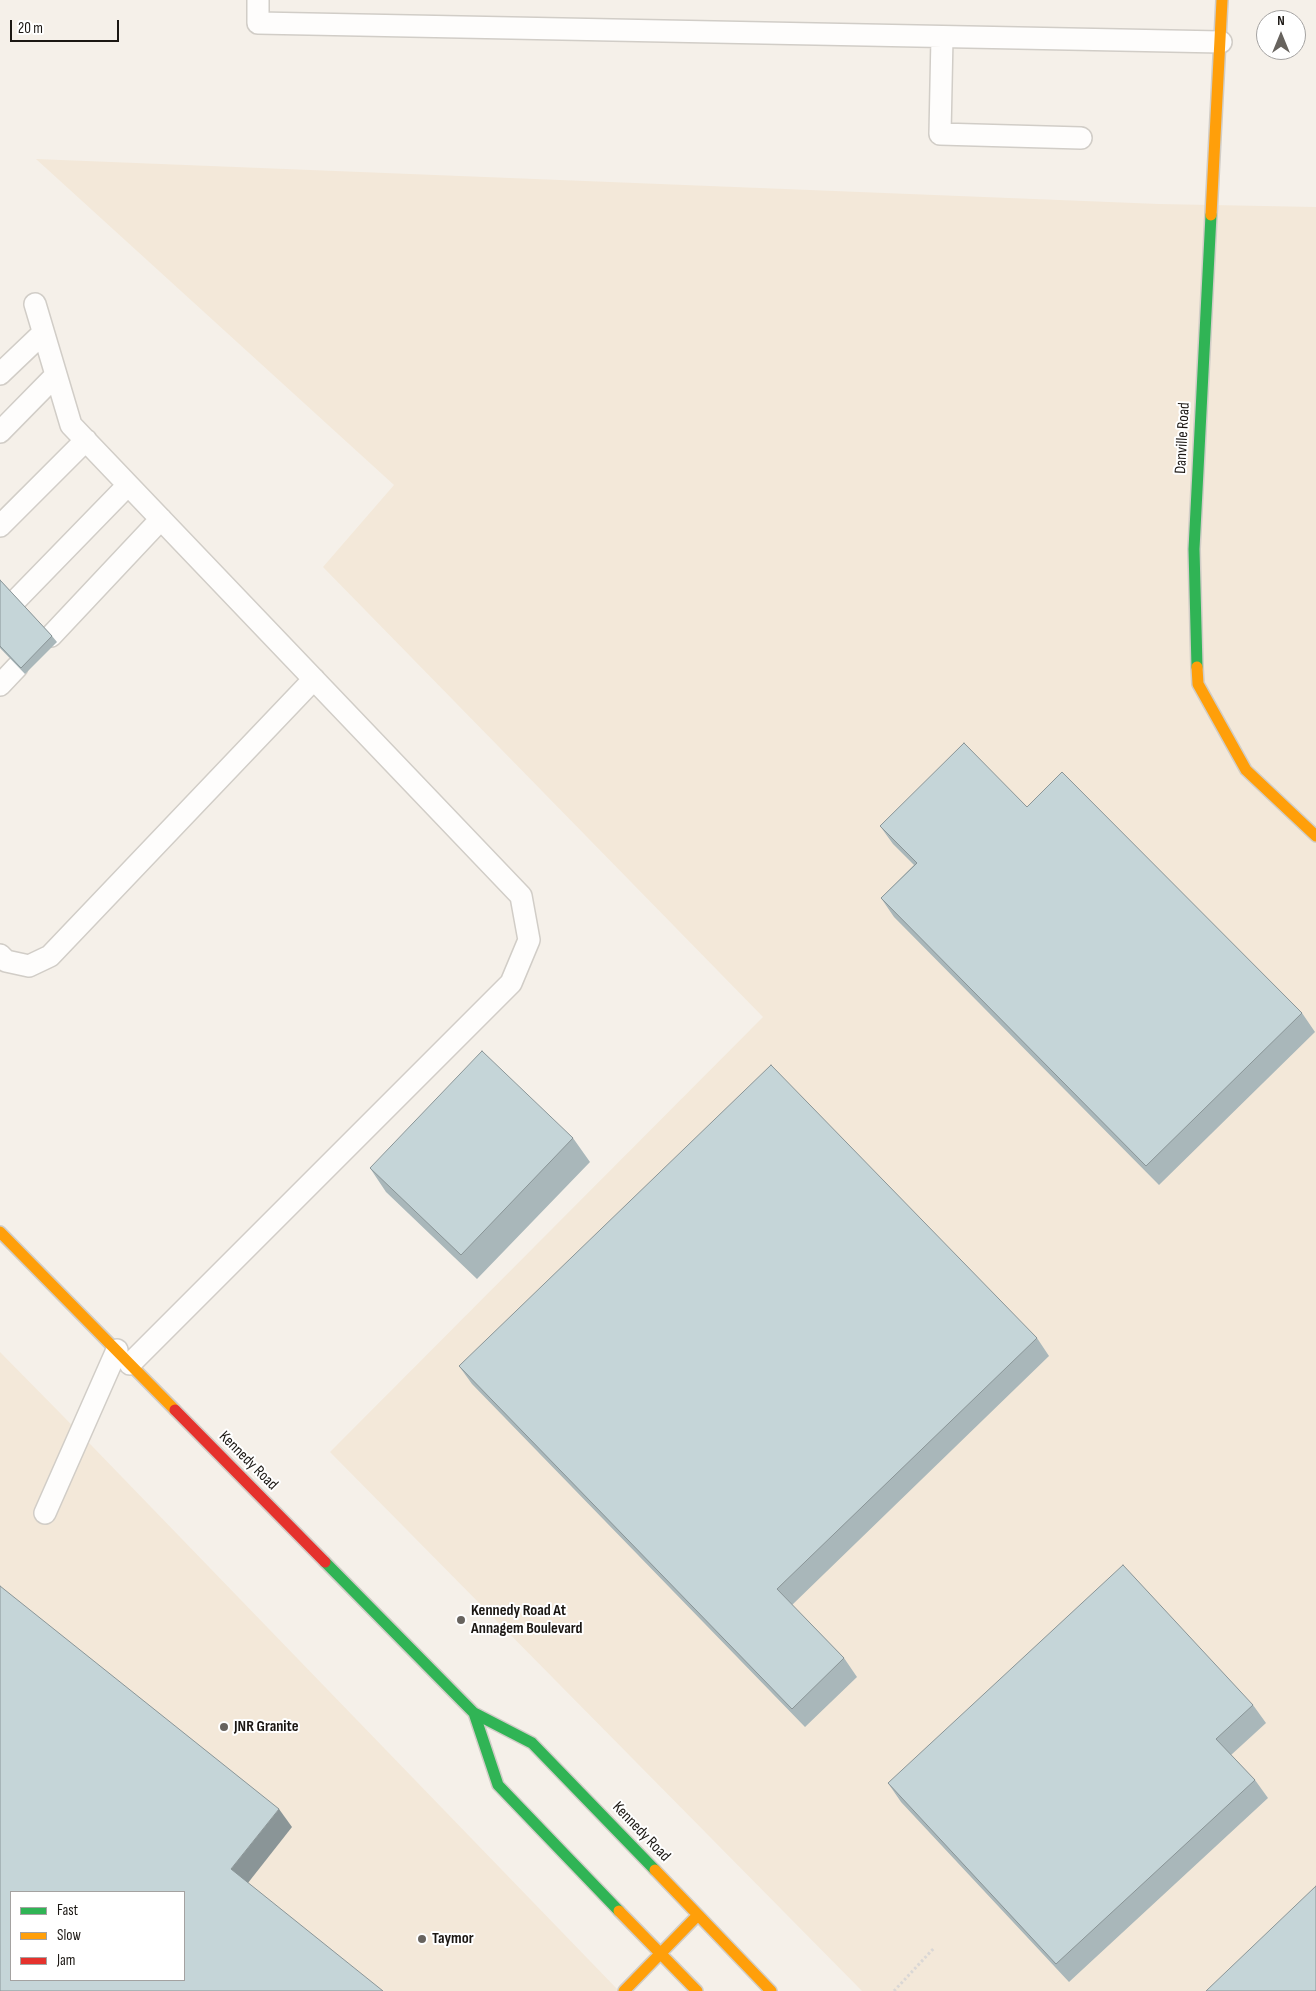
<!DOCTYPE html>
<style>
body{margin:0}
#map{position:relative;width:1316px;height:1991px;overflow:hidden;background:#f5f0e9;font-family:"Sofia Sans Condensed",sans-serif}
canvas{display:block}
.legend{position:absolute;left:10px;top:1891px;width:175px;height:90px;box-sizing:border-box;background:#fff;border:1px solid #a4a2a1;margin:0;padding:6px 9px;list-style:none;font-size:15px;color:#1b1713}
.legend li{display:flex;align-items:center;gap:10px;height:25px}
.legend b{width:25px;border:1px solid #a4a2a1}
.north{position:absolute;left:1256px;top:10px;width:50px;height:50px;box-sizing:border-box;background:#fff;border:1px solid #a4a2a1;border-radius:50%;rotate:0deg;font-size:14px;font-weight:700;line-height:20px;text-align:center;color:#1b1713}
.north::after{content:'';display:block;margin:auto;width:18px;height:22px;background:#67635e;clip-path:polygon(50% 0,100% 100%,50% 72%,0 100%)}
.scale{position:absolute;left:10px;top:20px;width:109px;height:22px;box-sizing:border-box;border:2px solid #1b1713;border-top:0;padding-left:6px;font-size:15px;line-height:18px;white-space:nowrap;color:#1b1713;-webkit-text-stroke:4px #fff;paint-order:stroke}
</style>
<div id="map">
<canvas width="1316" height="1991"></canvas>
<ul class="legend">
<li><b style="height:6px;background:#30b455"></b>Fast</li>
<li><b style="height:6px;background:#ff9f0a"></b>Slow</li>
<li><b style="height:6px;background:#e5322d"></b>Jam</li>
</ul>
<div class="north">N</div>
<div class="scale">20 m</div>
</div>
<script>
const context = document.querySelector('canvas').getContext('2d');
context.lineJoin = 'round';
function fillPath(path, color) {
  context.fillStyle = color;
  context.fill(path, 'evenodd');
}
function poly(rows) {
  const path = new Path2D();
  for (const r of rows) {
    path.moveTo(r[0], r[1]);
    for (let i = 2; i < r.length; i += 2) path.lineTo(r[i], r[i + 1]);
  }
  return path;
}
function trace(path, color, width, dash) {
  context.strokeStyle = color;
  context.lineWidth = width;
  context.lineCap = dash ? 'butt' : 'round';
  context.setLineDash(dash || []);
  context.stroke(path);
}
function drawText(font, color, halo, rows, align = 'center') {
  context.font = font + ' "Sofia Sans Condensed",sans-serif';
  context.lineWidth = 4;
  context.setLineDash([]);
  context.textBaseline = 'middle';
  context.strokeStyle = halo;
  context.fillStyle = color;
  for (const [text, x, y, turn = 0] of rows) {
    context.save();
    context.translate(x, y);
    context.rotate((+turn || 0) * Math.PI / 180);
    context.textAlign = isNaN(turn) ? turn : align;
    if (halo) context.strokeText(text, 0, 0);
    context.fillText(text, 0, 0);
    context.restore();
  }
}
fillPath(poly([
 [36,159,1159,204,1316,207,1316,1991,862,1991,330,1452,763,1017,323,567,394,485],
 [0,1352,63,1416,619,1991,0,1991],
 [11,1892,184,1892,184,1980,11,1980]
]), '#f3e8d9');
const lane = poly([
 [258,0,258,23,1221,42],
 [942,37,940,134,1081,138],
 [35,304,71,425,521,896,529,940,511,983,130,1364],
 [0,374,43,333],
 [0,432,56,375],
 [0,526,86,440],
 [17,599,128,485],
 [51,636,161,519],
 [0,685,17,667],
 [0,955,6,961,29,966,50,956,314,679],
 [45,1513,117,1350]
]);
const fast = poly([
 [1197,667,1194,549,1211,215],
 [325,1562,474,1713,532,1743,655,1870],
 [474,1713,498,1785,619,1911]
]);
const slow = poly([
 [1211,215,1222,0],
 [1197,667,1198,684,1246,770,1316,836],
 [0,1232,175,1410],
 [655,1870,771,1991],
 [619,1911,697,1991],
 [624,1991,698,1915]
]);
const jam = poly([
 [175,1410,325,1562]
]);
trace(lane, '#d1cdc7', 24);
trace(fast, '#d1cdc7', 14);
trace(slow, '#d1cdc7', 14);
trace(jam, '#d1cdc7', 14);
trace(poly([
 [894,1991,934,1948]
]), '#dad7d5', 3, [2.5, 2.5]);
trace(lane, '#fefdfc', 21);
trace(fast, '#30b455', 11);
trace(slow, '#ff9f0a', 11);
trace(jam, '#e5322d', 11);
fillPath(poly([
 [0,580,52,636,57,642,25,674,0,648],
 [1027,807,1302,1013,1315,1032,1159,1185,894,917,881,898,914,865,893,844,880,826],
 [573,1138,590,1162,477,1279,386,1192,370,1168],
 [1037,1338,1049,1356,792,1605,844,1658,857,1677,805,1727,472,1384,459,1366],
 [1253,1705,1266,1723,1231,1755,1255,1780,1268,1798,1069,1982,901,1802,888,1783]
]), '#a9b7ba');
fillPath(poly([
 [279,1809,292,1827,244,1888,231,1869]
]), '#8a9597');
const building = poly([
 [0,580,52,636,21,668,0,646,0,580],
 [964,743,1027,807,1062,772,1302,1013,1146,1166,881,898,917,863,880,826,964,743],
 [482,1051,573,1138,461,1255,370,1168,482,1051],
 [771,1065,1037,1338,777,1589,844,1658,792,1709,459,1366,771,1065],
 [1123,1565,1253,1705,1216,1739,1255,1780,1056,1964,888,1783,1123,1565],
 [0,1586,279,1809,231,1869,383,1991,0,1991,0,1586],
 [11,1892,184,1892,184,1980,11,1980,11,1892],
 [1316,1886,1316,1991,1206,1991,1316,1886]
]);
fillPath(building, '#c5d5d8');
trace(building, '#8a9597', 1);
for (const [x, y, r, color] of [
 [461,1620,5,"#67635e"],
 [224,1727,5,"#67635e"],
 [422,1939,5,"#67635e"]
]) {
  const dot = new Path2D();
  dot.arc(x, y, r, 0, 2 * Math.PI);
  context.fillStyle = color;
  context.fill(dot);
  trace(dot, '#fff', 2);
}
drawText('16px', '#1b1713', '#fff', [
 ["Danville Road",1183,438,-87],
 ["Kennedy Road",248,1461,45],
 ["Kennedy Road",641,1832,46]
]);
drawText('bold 16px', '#1b1713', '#fff', [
 ["Kennedy Road At",471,1611],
 ["Annagem Boulevard",471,1629],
 ["JNR Granite",234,1727],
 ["Taymor",432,1939]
], 'left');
</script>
